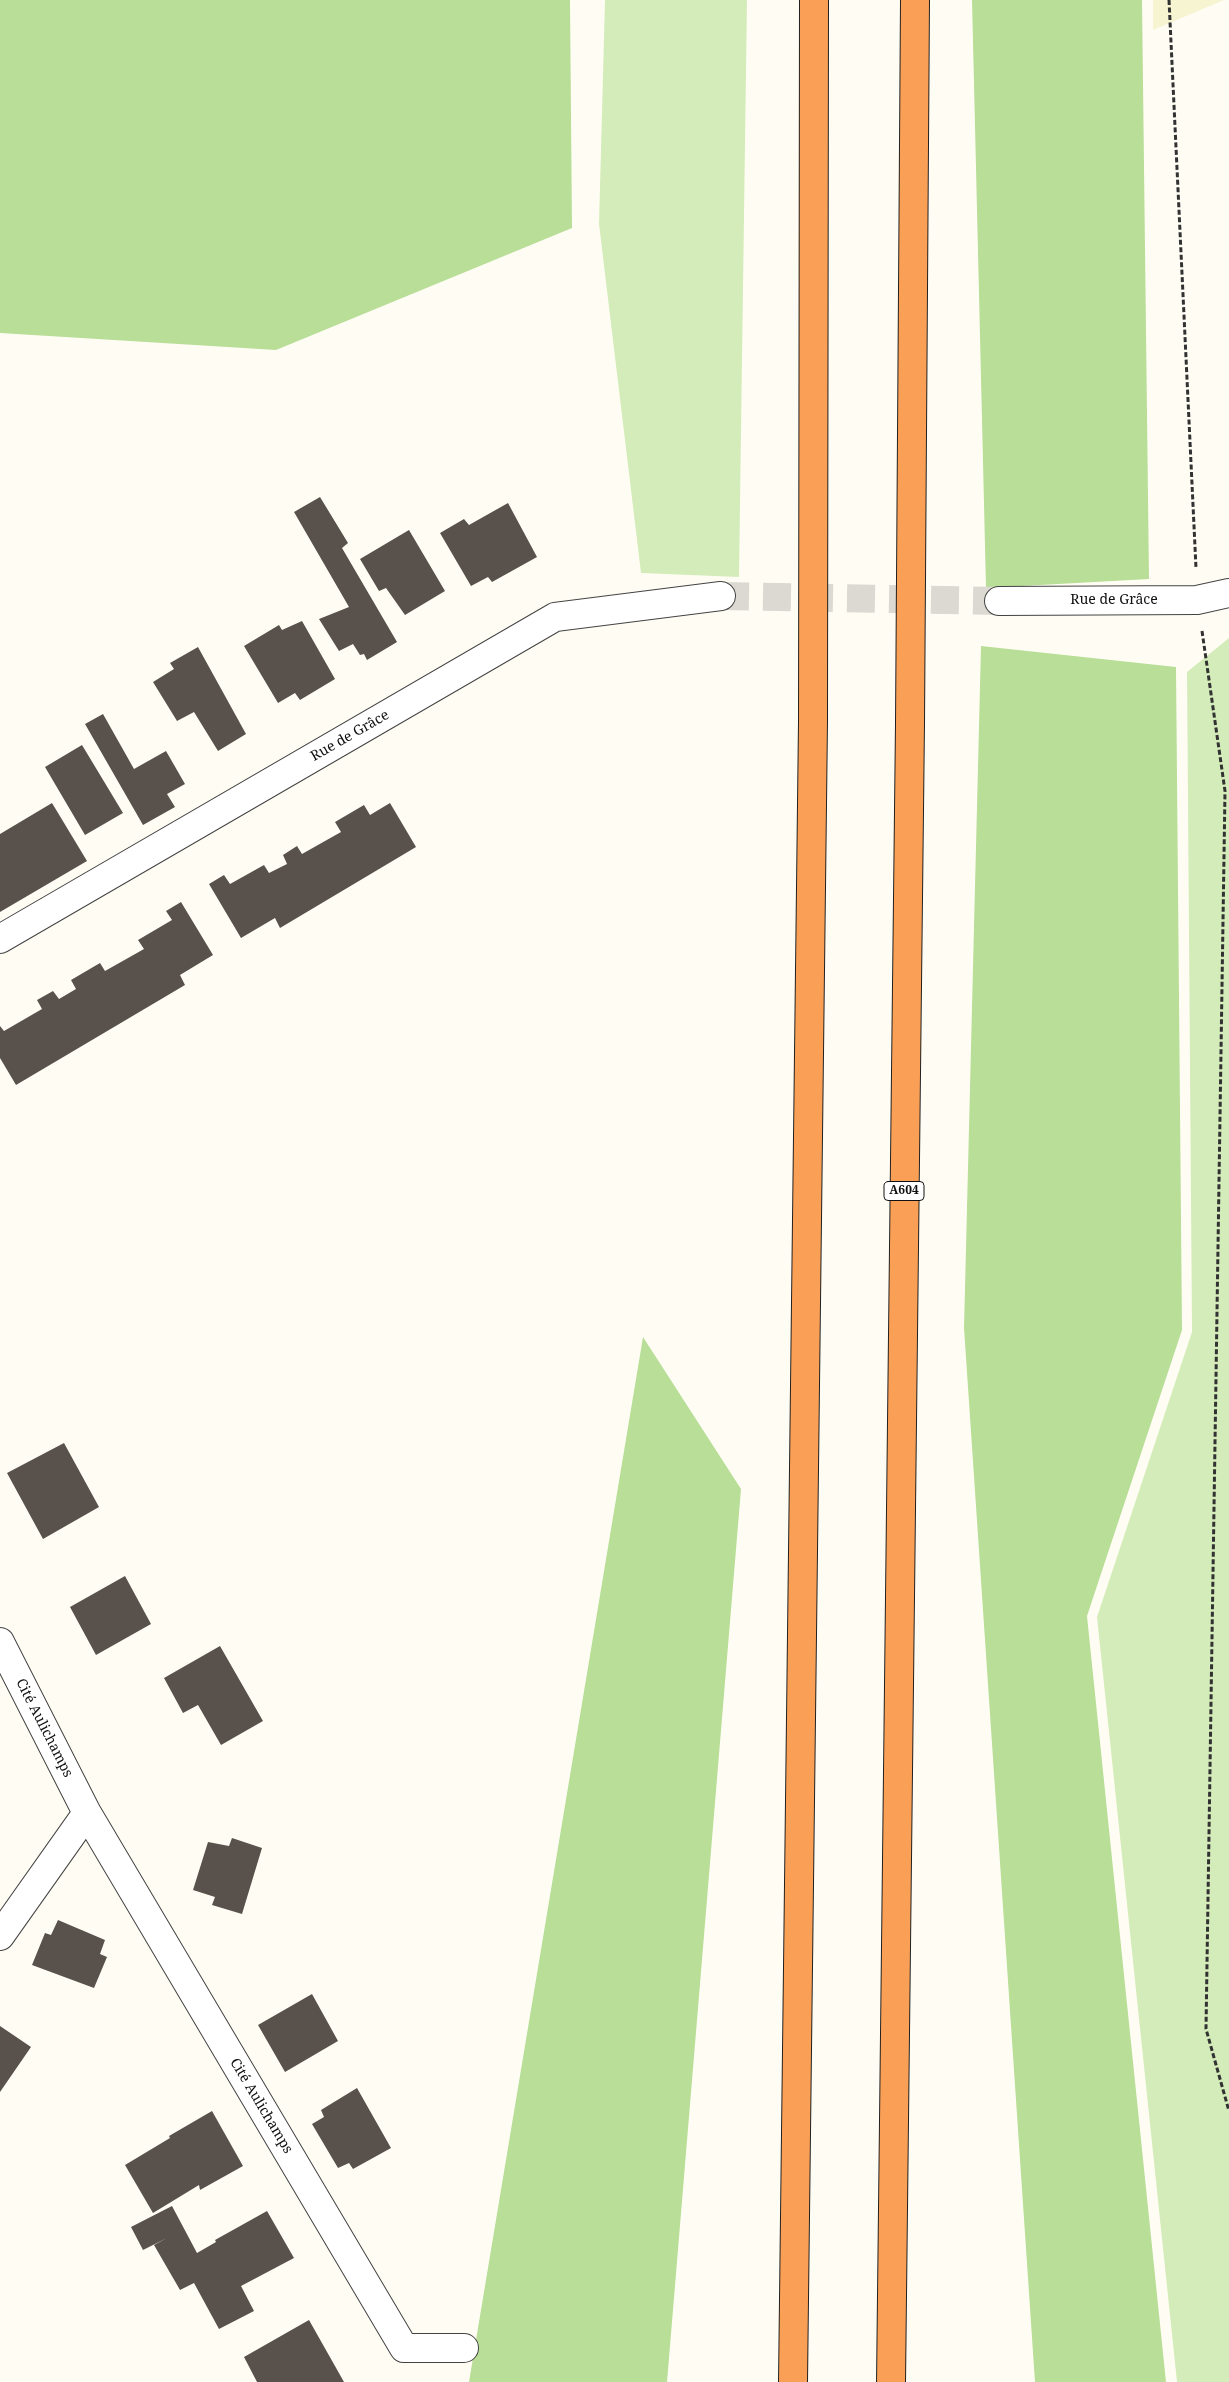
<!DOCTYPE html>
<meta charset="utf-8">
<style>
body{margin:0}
canvas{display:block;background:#fffdf3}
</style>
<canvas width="1229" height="2382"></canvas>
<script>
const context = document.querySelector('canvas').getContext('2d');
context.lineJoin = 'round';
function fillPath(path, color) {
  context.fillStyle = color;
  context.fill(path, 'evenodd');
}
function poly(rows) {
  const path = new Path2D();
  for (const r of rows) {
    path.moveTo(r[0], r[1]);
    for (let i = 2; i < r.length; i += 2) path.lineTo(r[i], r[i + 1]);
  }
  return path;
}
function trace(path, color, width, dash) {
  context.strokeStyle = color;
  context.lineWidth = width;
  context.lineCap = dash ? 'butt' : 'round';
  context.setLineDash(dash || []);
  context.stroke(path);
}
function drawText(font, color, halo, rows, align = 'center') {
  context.font = font + ' "Noto Serif",serif';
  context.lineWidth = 5;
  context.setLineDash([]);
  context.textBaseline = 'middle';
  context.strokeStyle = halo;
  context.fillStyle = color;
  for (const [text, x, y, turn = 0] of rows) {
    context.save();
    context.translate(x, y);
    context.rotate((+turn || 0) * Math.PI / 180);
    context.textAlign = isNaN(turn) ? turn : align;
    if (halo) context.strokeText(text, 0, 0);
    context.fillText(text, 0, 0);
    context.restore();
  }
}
fillPath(poly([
 [1153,0,1224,0,1153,30]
]), '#f7f4d1');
fillPath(poly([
 [605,0,747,0,739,577,641,573,599,224],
 [1229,638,1229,2382,1177,2382,1097,1617,1192,1332,1187,672]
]), '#d4ecba');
fillPath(poly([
 [0,0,570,0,572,228,276,350,0,333],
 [972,0,1142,0,1149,579,986,588],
 [981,646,1176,667,1182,1330,1087,1616,1166,2382,1035,2382,964,1328],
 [643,1337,741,1489,667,2382,469,2382]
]), '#b8de98');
fillPath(poly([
 [320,497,348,543,342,548,397,642,367,660,364,654,360,655,353,644,339,651,319,619,349,607,294,512],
 [508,503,537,557,492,582,488,577,471,586,440,533,464,519,469,525],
 [409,530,445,591,405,615,386,588,379,591,360,559],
 [302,621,335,679,300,700,295,693,278,703,244,646,279,625,282,630],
 [198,647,246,734,218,751,194,712,177,721,153,682,174,669,170,663],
 [103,714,134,769,166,751,185,784,167,794,175,807,143,825,85,724],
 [82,745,123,813,85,835,45,767],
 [52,803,87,861,0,912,0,834],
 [390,803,416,847,280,928,275,918,241,938,209,884,224,875,230,884,264,865,269,873,287,864,283,855,297,846,302,854,341,832,335,822,364,805,370,815],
 [181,902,213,955,180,975,185,985,16,1085,0,1058,0,1026,4,1031,42,1009,37,1000,53,991,59,999,76,989,71,980,100,963,105,971,144,949,138,940,172,920,166,911],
 [64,1443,99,1507,43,1539,7,1473],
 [125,1576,151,1624,96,1655,70,1607],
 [220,1646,263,1721,221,1745,198,1705,183,1713,164,1678],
 [232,1838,262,1848,242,1914,212,1905,215,1897,193,1890,208,1842,229,1846],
 [58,1920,105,1940,100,1954,107,1957,94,1988,32,1965,45,1933,51,1935],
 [312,1994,338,2041,285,2072,258,2025],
 [0,2026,31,2047,0,2092],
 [357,2088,391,2148,353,2169,349,2163,338,2168,312,2124,324,2117,321,2110],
 [212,2111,243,2166,200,2190,199,2185,153,2213,125,2165,170,2138,169,2136],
 [172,2206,197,2253,216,2242,215,2240,267,2211,294,2258,241,2286,254,2311,219,2329,194,2283,180,2290,154,2245,167,2238,143,2250,131,2227],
 [309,2320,344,2382,257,2382,244,2357]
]), '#59514c');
trace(poly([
 [721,596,999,601]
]), '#dbd9d1', 28, [28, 14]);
const street = poly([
 [999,601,1197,600,1229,593],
 [0,939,555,617,721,596],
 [0,1642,87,1813,404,2348,464,2348],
 [0,1936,87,1813]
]);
const highway = poly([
 [793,2382,813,721,814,0],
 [891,2382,910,723,915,0]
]);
trace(street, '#434343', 30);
trace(highway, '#212121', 30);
trace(poly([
 [1169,0,1196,568],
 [1202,631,1225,791,1206,2029,1229,2111]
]), '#323232', 3, [5, 2.5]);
trace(street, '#fff', 28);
trace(highway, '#faa056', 28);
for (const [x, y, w] of [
 [904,1191,40]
]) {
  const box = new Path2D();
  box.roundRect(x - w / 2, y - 9.5, w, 19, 4);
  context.fillStyle = '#fff';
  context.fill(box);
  trace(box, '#101010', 1);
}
drawText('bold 12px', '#101010', null, [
 ["A604",904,1191]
]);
drawText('14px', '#101010', '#fff', [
 ["Rue de Grâce",1114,600],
 ["Rue de Grâce",350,736,-30],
 ["Cité Aulichamps",44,1728,63],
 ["Cité Aulichamps",261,2106,59]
]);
</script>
